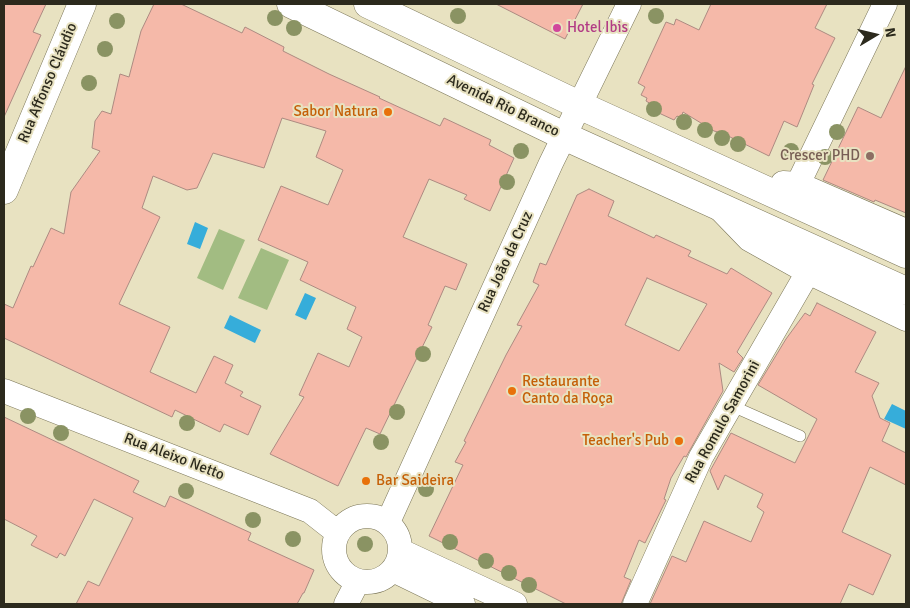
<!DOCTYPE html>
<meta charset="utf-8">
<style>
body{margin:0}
#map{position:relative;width:910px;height:608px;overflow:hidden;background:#e8e2c1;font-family:Signika,sans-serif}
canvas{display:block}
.frame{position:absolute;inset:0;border:5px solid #2c2a1d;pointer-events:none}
.north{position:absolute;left:850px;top:10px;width:50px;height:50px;-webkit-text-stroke:4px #e8e2c1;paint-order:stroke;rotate:81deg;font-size:14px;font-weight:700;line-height:20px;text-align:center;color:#2c2a1d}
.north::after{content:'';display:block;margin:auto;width:18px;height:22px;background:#2c2a1d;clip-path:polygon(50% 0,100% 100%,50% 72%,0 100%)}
</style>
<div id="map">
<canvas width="910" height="608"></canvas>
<div class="frame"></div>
<div class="north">N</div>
</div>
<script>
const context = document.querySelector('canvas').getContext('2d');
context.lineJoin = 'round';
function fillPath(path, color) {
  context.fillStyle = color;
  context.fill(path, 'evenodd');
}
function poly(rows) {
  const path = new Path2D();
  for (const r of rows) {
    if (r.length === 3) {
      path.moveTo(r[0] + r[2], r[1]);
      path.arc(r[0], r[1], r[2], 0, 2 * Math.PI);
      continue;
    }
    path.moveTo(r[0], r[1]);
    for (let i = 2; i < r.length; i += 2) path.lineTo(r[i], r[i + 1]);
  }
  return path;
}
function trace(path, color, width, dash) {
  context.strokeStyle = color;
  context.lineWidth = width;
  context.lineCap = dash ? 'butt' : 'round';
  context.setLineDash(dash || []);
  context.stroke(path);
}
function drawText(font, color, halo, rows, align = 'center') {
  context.font = font + ' Signika,sans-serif';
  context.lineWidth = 4;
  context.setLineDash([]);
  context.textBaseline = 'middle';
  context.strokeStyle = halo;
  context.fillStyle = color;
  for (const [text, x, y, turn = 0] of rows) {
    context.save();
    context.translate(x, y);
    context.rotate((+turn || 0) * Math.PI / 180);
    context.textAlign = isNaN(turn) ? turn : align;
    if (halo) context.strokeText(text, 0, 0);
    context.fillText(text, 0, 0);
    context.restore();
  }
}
fillPath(poly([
 [219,229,245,240,223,290,197,278],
 [261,248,289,260,267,310,238,298]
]), '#a2bc82');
fillPath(poly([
 [195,222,208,228,200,249,187,244],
 [305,293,316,298,306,320,295,315],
 [230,315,261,330,255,343,224,328],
 [892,404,906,411,906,429,884,419]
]), '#36adda');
const building = poly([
 [4,4,46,4,33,32,41,35,4,117,4,4],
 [154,4,181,4,242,33,245,27,284,47,283,51,329,74,380,97,379,98,440,126,444,118,491,140,489,145,514,158,490,211,464,199,467,195,429,179,403,237,467,264,456,290,445,286,428,325,432,327,380,434,366,428,338,486,270,454,304,397,299,395,318,353,349,367,362,337,347,329,356,307,300,280,308,262,258,240,281,186,328,205,343,170,316,157,326,131,282,118,264,168,213,153,197,188,187,190,153,176,142,208,160,217,119,304,170,327,150,372,196,393,214,356,233,365,225,383,243,392,240,396,261,406,248,435,224,424,220,432,175,410,172,417,4,338,4,304,13,308,31,266,33,267,51,228,64,234,71,192,100,151,92,148,95,121,102,111,111,114,120,74,129,77,141,31,154,4],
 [496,4,583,4,565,39,496,4],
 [711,4,827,4,815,28,835,38,812,84,814,85,797,127,784,121,769,156,722,133,714,131,683,112,681,118,677,116,674,120,648,108,651,104,646,101,647,98,641,95,645,87,638,83,666,22,674,25,676,19,699,30,711,4],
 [906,66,906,213,875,200,874,202,823,180,858,107,881,118,906,66],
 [589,189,614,201,608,216,654,238,656,235,691,251,688,256,727,274,731,268,772,293,737,352,743,358,734,372,719,363,723,391,686,457,684,456,671,478,664,499,666,500,645,543,639,540,624,577,631,580,621,604,566,604,429,536,463,465,455,462,466,442,464,441,506,355,522,326,517,325,539,285,533,282,540,263,546,265,577,195,589,189],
 [647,278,707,304,679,351,625,325,647,278],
 [817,303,876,332,855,372,879,383,872,396,880,418,890,423,882,441,906,453,906,485,870,467,842,532,891,555,873,595,849,584,840,604,650,604,672,556,686,562,704,521,751,542,764,512,757,507,763,494,725,475,718,490,710,471,731,433,795,463,817,419,758,385,786,339,805,313,810,316,817,303],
 [4,417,139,481,133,492,165,507,170,496,251,533,248,540,314,570,304,593,303,593,297,604,76,604,88,581,99,586,133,518,94,499,65,556,60,553,57,558,31,545,37,536,4,519,4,417]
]);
fillPath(building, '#f5b9a9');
trace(building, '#ac8a81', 1);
const service = poly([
 [730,405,800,436]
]);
const minor = poly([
 [783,183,798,184,906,231],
 [798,184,885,4],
 [721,210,749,239,808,272,906,319],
 [4,391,310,511,338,533],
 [367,549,33],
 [388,522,551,163,629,4],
 [401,551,515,604],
 [393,570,463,604],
 [346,604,358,581],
 [635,604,701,457,808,272]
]);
const tertiary = poly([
 [291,4,564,136,906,291],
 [368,4,579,105,906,254],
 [4,190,82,4]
]);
trace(service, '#7b7658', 12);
trace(minor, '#7b7658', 25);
trace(tertiary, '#7b7658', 29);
trace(service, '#fff', 11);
trace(minor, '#fff', 24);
trace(tertiary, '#fff', 28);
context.fillStyle = '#8a9363';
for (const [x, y] of [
 [458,16],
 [656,16],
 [275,18],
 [117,21],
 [294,28],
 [105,49],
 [89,83],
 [654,109],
 [684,122],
 [705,130],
 [837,132],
 [722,138],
 [738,144],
 [521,151],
 [791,151],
 [825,157],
 [507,182],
 [423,354],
 [397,412],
 [28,416],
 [187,423],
 [61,433],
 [381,442],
 [426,489],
 [186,491],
 [253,520],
 [293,539],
 [450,542],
 [365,544],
 [486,561],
 [509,573],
 [529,585]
]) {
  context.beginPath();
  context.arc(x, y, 8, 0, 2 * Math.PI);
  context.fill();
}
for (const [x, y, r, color] of [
 [557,28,5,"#d1479c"],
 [388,112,5,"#e8710a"],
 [870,156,5,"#8d6e63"],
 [512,391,5,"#e8710a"],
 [679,441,5,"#e8710a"],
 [366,481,5,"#e8710a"]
]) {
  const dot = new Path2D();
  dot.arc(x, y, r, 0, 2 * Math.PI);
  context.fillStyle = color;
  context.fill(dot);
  trace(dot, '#e8e2c1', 2);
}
drawText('15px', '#b23c85', '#e8e2c1', [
 ["Hotel Ibis",567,28]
], 'left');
drawText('15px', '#2c2a1d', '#e8e2c1', [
 ["Rua Affonso Cláudio",48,83,-67],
 ["Avenida Rio Branco",503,106,26],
 ["Rua João da Cruz",506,262,-65],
 ["Rua Romulo Samorini",723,422,-61],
 ["Rua Aleixo Netto",174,457,21]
]);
drawText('15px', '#c56008', '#e8e2c1', [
 ["Sabor Natura",378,112],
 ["Restaurante",522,382,"left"],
 ["Canto da Roça",522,399,"left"],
 ["Teacher's Pub",669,441],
 ["Bar Saideira",376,481,"left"]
], 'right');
drawText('15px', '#785e54', '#e8e2c1', [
 ["Crescer PHD",860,156]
], 'right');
</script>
